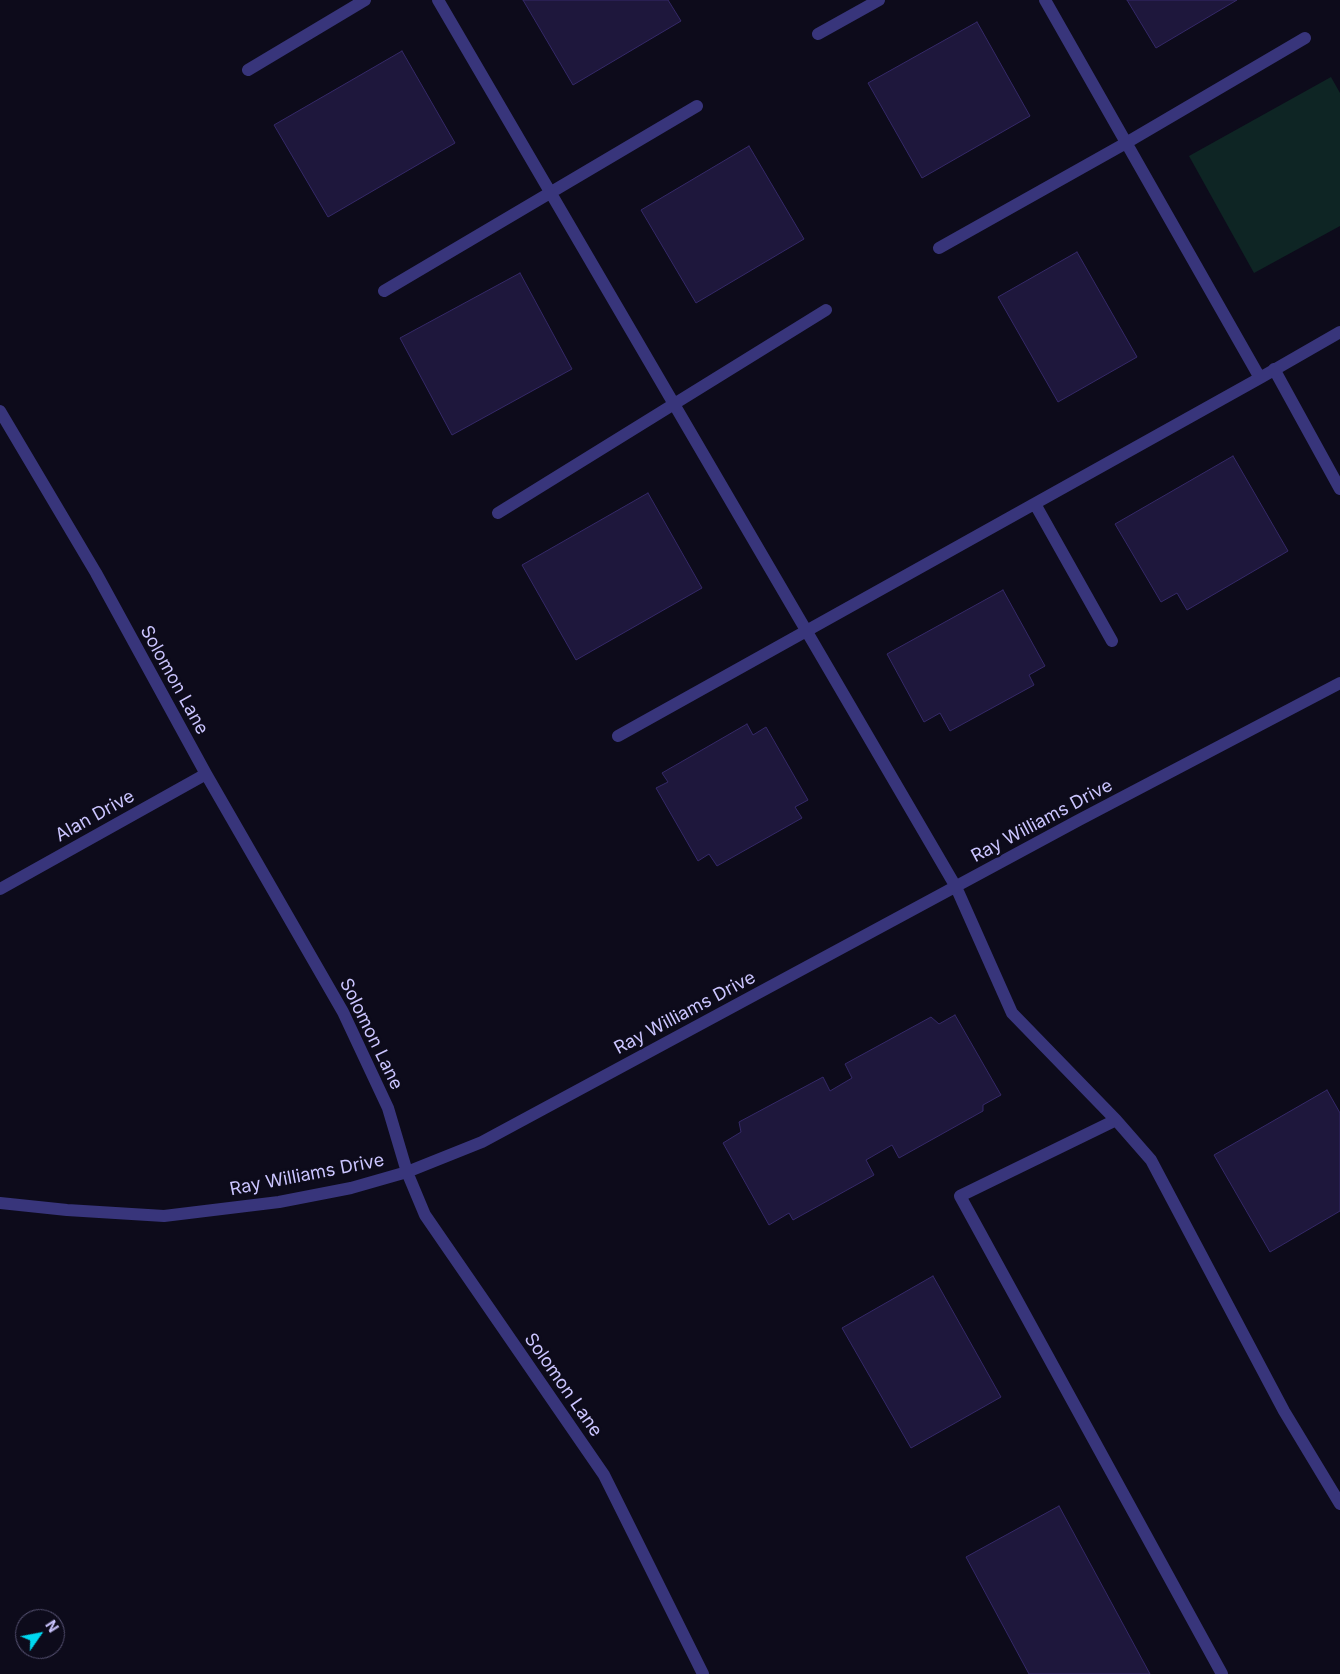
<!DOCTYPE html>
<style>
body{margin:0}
#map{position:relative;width:1340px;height:1674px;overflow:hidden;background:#0d0b1b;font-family:Inter,sans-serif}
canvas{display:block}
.north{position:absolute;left:15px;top:1609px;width:50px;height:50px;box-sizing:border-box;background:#0d0b1b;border:1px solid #595576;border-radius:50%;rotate:57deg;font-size:14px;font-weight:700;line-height:20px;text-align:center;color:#cbc5ff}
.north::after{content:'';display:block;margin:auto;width:18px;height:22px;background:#00d8f0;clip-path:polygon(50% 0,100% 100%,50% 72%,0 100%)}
</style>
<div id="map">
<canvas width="1340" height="1674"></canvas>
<div class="north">N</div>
</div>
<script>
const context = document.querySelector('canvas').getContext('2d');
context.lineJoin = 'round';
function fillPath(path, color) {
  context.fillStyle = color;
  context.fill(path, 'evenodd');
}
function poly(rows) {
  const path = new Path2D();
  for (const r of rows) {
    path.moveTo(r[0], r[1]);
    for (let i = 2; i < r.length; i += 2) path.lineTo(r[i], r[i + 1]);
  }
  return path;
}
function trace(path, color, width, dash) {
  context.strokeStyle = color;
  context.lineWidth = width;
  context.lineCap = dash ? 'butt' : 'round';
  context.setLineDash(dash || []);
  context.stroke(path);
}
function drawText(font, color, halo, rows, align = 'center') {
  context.font = font + ' Inter,sans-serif';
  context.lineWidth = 5;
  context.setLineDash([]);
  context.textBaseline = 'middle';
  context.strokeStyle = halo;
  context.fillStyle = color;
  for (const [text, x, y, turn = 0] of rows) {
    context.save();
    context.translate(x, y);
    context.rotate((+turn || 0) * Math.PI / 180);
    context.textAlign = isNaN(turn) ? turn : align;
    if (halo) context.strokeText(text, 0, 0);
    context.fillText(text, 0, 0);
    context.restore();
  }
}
fillPath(poly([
 [1331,77,1340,93,1340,226,1254,273,1189,156]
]), '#0e2524');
const building = poly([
 [523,0,668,0,681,21,573,85,523,0],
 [1127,0,1237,0,1156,48,1127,0],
 [977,22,1030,116,922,178,868,83,977,22],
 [402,51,455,143,328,217,274,125,402,51],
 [749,146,804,239,696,303,641,210,749,146],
 [1077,252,1137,357,1058,402,998,297,1077,252],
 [520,273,572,369,452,435,400,338,520,273],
 [1233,456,1288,551,1187,610,1177,593,1161,602,1115,524,1233,456],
 [648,493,702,588,576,660,522,565,648,493],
 [1003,590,1045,666,1029,675,1034,685,950,731,940,713,924,722,887,654,1003,590],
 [747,724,753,735,766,727,808,800,795,807,802,818,717,866,709,854,698,861,656,788,668,782,662,773,747,724],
 [955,1015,1001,1095,983,1105,983,1111,899,1158,892,1145,866,1160,874,1175,793,1220,789,1213,769,1225,723,1143,741,1132,739,1122,823,1077,830,1091,852,1078,845,1064,931,1017,939,1024,955,1015],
 [1327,1090,1340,1113,1340,1211,1270,1252,1214,1155,1327,1090],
 [933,1276,1001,1397,911,1448,842,1328,933,1276],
 [1059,1506,1150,1674,1029,1674,966,1557,1059,1506]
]);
fillPath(building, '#1e173c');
trace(building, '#352968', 1);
trace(poly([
 [438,0,956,887,1012,1013,1116,1120,1151,1160,1284,1411,1340,1504],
 [1045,0,1260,378],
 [818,34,879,0],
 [248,70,365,0],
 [939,248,1126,143,1305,38],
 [384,291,697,106],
 [1274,369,1340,489],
 [0,411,96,573,206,774,343,1012,388,1108,407,1172,425,1215,604,1475,703,1674],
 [1035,504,1112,641],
 [498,513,826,310],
 [618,736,1260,378,1340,332],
 [0,889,206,774],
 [1116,1120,960,1196,1222,1674],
 [0,1203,67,1210,164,1216,279,1202,351,1188,407,1172,482,1142,1079,820,1340,683]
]), '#38357b', 12);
drawText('18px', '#cbc5ff', '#0d0b1b', [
 ["Solomon Lane",174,680,61],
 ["Alan Drive",95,816,-29],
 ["Ray Williams Drive",1042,821,-28],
 ["Ray Williams Drive",685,1013,-28],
 ["Solomon Lane",371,1034,64],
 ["Ray Williams Drive",307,1175,-11],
 ["Solomon Lane",563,1385,55]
]);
</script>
